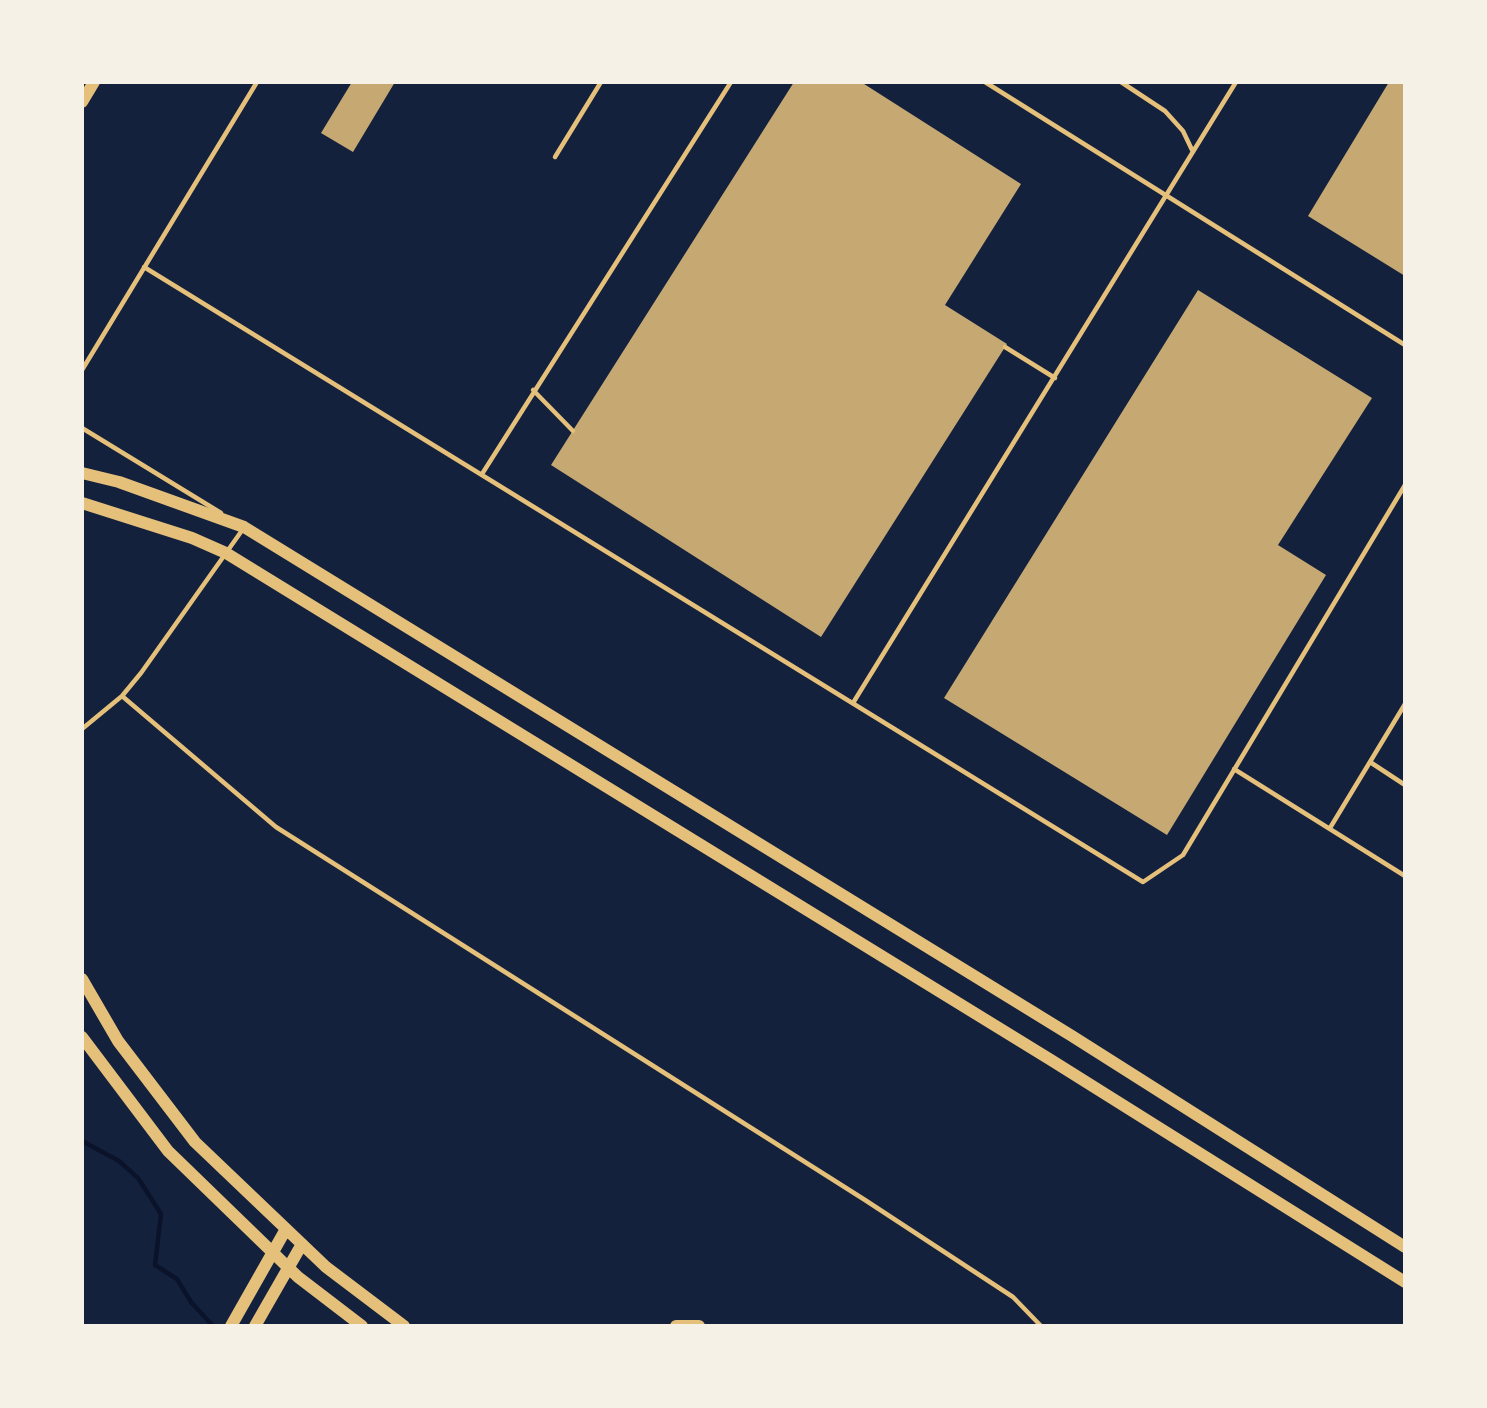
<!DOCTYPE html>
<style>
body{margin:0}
#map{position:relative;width:1487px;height:1408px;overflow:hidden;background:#14213d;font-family:"Titillium Web",sans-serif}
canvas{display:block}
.frame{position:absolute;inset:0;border:84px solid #f6f1e7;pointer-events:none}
</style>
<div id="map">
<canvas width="1487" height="1408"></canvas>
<div class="frame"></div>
</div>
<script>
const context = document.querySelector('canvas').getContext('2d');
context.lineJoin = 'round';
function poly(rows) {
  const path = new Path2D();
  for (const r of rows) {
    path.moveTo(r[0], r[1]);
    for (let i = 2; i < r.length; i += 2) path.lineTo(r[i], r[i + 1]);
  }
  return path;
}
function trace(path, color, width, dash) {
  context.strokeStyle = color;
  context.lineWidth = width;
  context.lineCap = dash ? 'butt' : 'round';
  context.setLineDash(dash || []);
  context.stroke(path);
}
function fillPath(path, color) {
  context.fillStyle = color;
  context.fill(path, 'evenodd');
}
trace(poly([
 [82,1141,119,1161,138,1178,161,1214,155,1265,177,1279,191,1302,213,1326]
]), '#0b132b', 4.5);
fillPath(poly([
 [352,82,395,82,353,152,321,133],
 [794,82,861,82,1021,184,945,305,1007,344,821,637,551,465],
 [1389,82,1405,82,1405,276,1308,216],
 [1198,290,1372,398,1278,545,1326,575,1167,835,944,698]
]), '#c6a872');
trace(poly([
 [985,82,1405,345],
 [1121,82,1165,111,1183,131,1193,152],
 [555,157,601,82],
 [144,267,1143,882,1183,855,1405,485],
 [1005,347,1055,378],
 [82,370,257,82],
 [533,390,573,431],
 [82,428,221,513],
 [482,474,731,82],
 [122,696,276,827,865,1200,1013,1297,1041,1326],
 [853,703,1236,82],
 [82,729,122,696,141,673,243,529],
 [1370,762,1405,785],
 [1234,769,1405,876],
 [1330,828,1405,704]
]), '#e5c07b', 4.5);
trace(poly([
 [82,102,94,82],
 [82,473,119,482,244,527,1072,1036,1405,1247],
 [82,503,192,538,226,553,1051,1060,1405,1282],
 [82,979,118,1041,195,1142,326,1267,404,1326],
 [82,1037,168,1151,298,1277,362,1326],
 [231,1326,286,1229],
 [255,1326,302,1244],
 [676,1326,699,1326]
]), '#e5c07b', 12);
</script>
